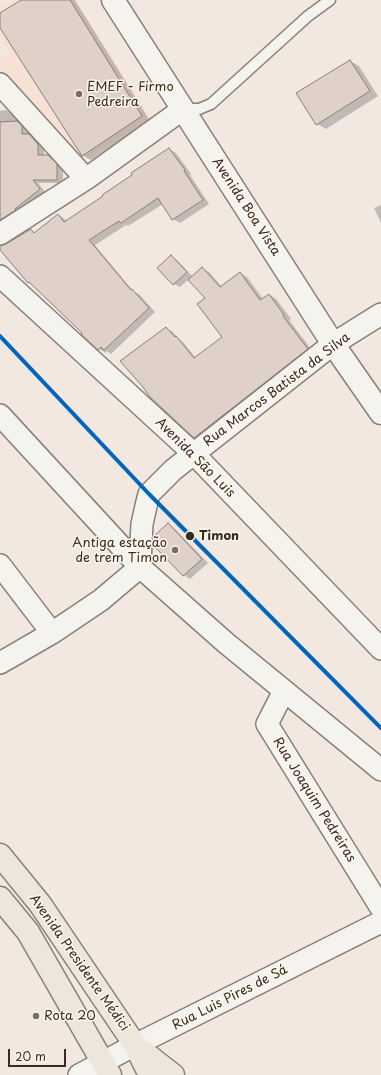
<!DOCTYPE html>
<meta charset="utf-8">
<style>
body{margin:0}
#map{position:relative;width:381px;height:1075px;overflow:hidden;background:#f2e8e0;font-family:"Playpen Sans",sans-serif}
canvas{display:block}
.scale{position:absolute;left:8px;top:1049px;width:58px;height:18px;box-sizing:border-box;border:2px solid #3b2a1e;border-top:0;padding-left:5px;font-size:12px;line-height:14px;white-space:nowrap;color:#3b2a1e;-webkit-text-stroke:3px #fbf7ec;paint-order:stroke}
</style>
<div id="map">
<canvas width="381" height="1075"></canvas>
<div class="scale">20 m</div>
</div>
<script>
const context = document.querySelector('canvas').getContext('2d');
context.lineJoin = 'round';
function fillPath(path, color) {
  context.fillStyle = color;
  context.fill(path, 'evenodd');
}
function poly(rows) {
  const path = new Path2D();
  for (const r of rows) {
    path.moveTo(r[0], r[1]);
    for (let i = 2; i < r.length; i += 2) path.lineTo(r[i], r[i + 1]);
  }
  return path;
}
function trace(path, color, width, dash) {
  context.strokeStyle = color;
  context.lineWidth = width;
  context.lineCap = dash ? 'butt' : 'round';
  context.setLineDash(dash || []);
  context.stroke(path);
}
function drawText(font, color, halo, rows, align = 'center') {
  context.font = font + ' "Playpen Sans",sans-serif';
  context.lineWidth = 3;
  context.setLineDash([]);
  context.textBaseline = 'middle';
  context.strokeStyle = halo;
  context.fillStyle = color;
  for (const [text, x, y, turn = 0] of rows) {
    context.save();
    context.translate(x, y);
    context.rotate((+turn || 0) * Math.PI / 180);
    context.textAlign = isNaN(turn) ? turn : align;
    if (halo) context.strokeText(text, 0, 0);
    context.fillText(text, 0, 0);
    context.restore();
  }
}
fillPath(poly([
 [10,0,74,0,151,118,83,160,0,70,0,60,11,52,0,41,0,5]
]), '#f6e1d4');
fillPath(poly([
 [23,0,75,0,150,121,91,160,82,155,0,26,0,14],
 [350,61,359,66,378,96,326,129,317,124],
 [0,109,0,111,6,110,13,114,18,119,18,122,24,126,28,130,28,135,35,139,44,149,44,156,48,156,54,160,63,169,63,183,38,183,46,193,0,227],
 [169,149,176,153,191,174,190,175,209,204,180,223,173,219,163,204,128,226,126,225,95,245,134,292,139,294,155,312,111,354,107,351,106,353,99,349,34,285,29,282,14,265,0,248,0,247,31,230,35,233,59,215,67,221,105,197],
 [381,205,381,223,374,208],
 [171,256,177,260,193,277,202,268,209,272,222,287,240,273,247,277,263,299,270,295,276,299,291,319,289,320,314,353,202,441,195,437,166,328,173,332,180,340,183,342,196,358,224,338,207,298,189,279,180,287,174,284],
 [168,524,174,528,208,563,190,579,184,575,154,545]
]), '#0003');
const building = poly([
 [21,0,70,0,142,116,82,156,0,28,0,13,21,0],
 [350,60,370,91,316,125,296,93,350,60],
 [17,121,22,126,22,134,29,134,38,144,38,155,48,155,57,164,57,180,33,180,40,189,15,209,16,210,0,220,0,122,17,121],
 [169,148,185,170,184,171,203,200,172,220,158,198,121,223,119,221,89,240,131,290,132,289,149,308,104,350,101,347,98,350,81,334,82,333,52,304,29,282,28,283,0,250,0,246,6,244,31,229,34,233,58,214,64,222,103,196,102,195,132,175,131,173,169,148],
 [171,255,187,272,173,285,157,268,171,255],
 [202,267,220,287,240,272,260,300,269,294,284,315,283,316,308,349,194,438,150,397,143,387,120,361,166,327,175,337,176,336,194,358,222,337,197,304,205,298,188,280,202,267],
 [168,523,202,559,183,576,153,545,153,537,168,523]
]);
fillPath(building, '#dfd1c8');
trace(building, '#88817a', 1);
const lane = poly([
 [183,109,199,109,211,104,308,16,330,0]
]);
const street = poly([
 [0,84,86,179],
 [0,234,86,179,183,109],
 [0,276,194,454,381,649],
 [0,415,140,567,226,643,381,770],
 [0,565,52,633],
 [0,663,52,633,101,600,140,567,141,542,142,524,146,506,149,494,173,470,333,344,381,314],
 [284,691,267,724,381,908],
 [79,1075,135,1045,381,922]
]);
const secondary = poly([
 [113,0,333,344,381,413]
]);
const primary = poly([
 [0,855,40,904,135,1045,150,1075],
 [0,898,28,932,110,1075],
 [141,1050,173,1075]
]);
trace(lane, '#88817a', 13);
trace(street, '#88817a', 24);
trace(secondary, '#88817a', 25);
trace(primary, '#88817a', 25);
trace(lane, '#f5f3ee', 10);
trace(street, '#f5f3ee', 21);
trace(secondary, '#f5f3ee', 22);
trace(primary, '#ede6db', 22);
trace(poly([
 [0,336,149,494,381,728]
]), '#0065bd', 4);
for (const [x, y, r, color] of [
 [79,94,4,"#7b6c62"],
 [190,536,5,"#3b2a1e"],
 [175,550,4,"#7b6c62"],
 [36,1016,4,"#7b6c62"]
]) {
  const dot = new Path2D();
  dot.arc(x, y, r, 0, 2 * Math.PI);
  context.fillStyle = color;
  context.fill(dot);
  trace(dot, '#fbf7ec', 1.5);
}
drawText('13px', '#3b2a1e', '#fbf7ec', [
 ["EMEF - Firmo",87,87],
 ["Pedreira",87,102],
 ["Antiga estação",167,543,"right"],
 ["de trem Timon",167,558,"right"],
 ["Rota 20",44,1016]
], 'left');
drawText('13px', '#3b2a1e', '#fbf7ec', [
 ["Avenida Boa Vista",246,207,57],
 ["Rua Marcos Batista da Silva",277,390,-37],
 ["Avenida São Luis",195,458,45],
 ["Rua Joaquim Pedreiras",314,800,58],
 ["Avenida Presidente Médici",79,963,55],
 ["Rua Luis Pires de Sá",230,998,-27]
]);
drawText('bold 13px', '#3b2a1e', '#fbf7ec', [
 ["Timon",199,536]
], 'left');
</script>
